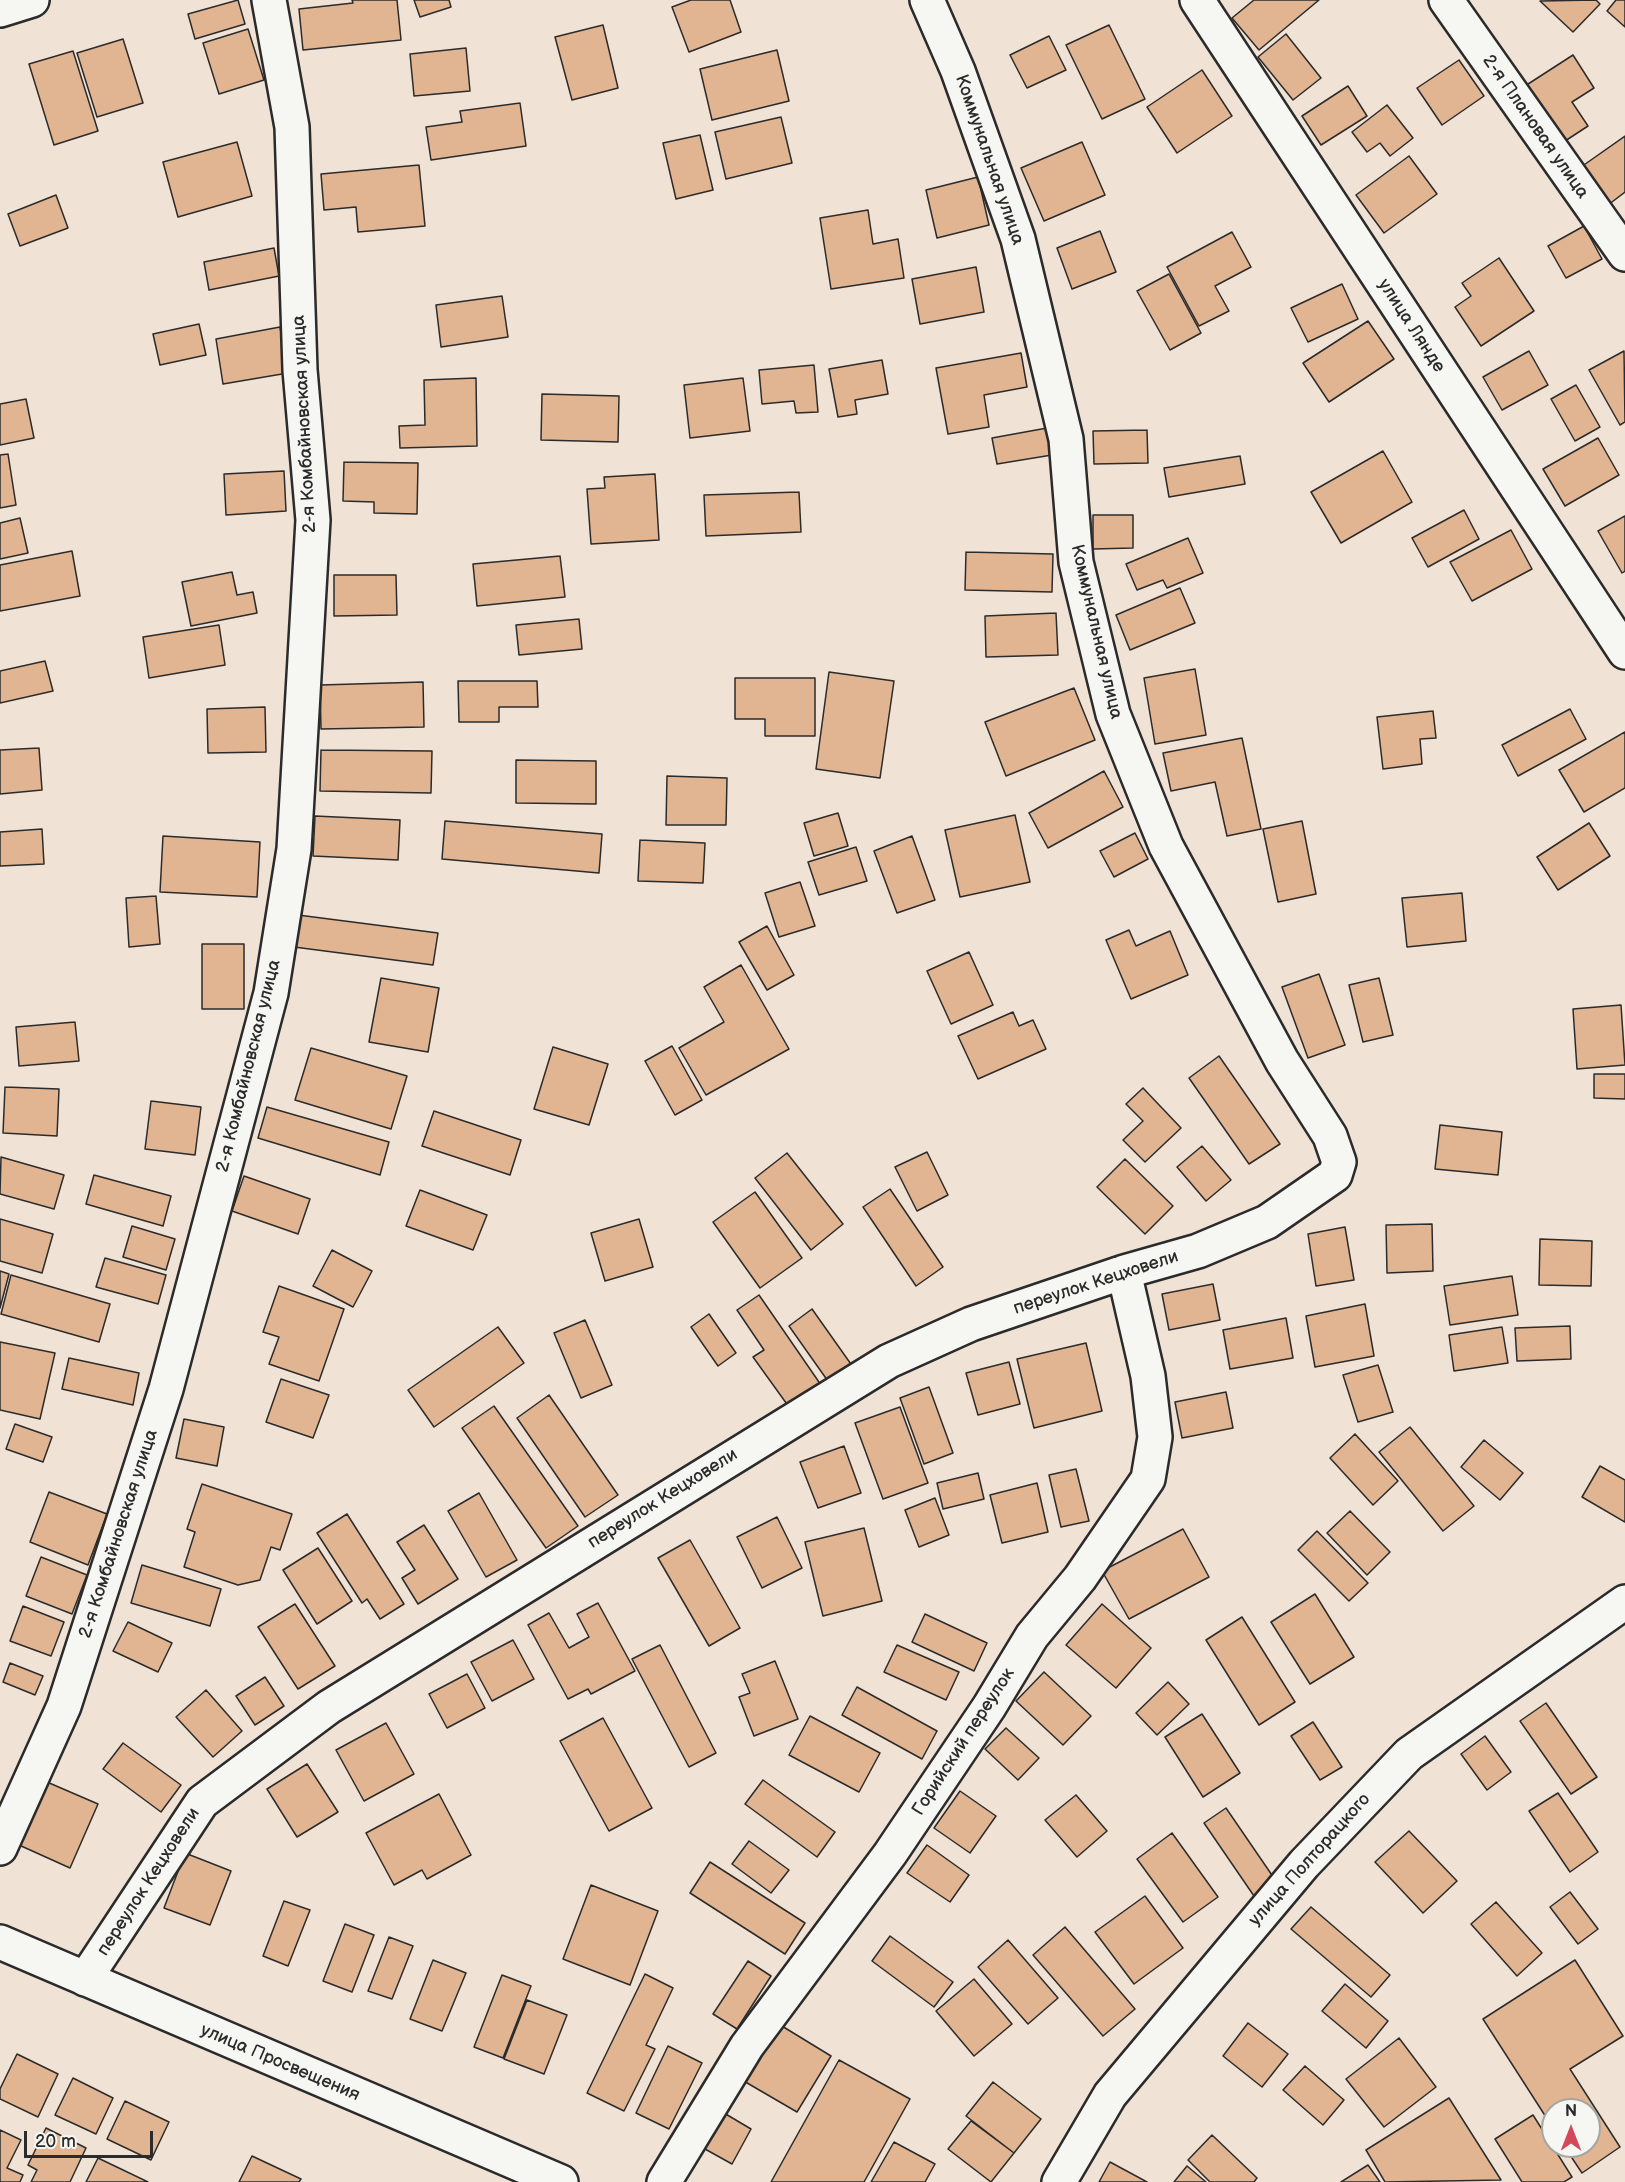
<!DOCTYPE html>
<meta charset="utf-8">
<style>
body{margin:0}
#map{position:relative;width:1625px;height:2182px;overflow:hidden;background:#f0e2d5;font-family:"Balsamiq Sans",sans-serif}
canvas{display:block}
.north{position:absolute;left:1541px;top:2098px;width:60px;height:60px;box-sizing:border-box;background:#f6f6f2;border:2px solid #a5a5a2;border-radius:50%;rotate:0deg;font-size:16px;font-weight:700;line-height:24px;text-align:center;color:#2b2b2b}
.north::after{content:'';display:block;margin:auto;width:21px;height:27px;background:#d1495b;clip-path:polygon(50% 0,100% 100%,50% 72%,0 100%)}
.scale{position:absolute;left:24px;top:2131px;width:129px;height:27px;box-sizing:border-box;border:3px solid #2b2b2b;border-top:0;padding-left:8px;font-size:18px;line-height:21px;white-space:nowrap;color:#2b2b2b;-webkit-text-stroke:4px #f6f6f2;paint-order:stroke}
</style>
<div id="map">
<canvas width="1625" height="2182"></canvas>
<div class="north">N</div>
<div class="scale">20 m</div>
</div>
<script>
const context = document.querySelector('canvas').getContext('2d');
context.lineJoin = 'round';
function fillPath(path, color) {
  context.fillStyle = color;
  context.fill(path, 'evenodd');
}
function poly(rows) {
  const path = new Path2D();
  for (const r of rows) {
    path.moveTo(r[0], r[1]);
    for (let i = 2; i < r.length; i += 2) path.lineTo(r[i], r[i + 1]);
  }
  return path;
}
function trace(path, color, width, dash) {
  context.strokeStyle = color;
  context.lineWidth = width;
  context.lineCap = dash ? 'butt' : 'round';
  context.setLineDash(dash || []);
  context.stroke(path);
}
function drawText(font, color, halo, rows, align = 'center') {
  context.font = font + ' "Balsamiq Sans",sans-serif';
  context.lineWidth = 4.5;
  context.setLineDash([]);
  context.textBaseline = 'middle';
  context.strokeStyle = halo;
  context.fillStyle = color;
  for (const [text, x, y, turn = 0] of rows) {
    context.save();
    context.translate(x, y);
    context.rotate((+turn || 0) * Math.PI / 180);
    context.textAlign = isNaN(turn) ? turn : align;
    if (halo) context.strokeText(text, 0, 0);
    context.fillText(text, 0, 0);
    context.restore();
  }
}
const building = poly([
 [238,0,245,24,195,39,188,14,238,0],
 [352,0,397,0,401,40,303,50,299,9,353,3,352,0],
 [414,0,449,0,451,7,420,17,414,0],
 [691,0,730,0,741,32,689,52,672,7,691,0],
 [1254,0,1319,0,1259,50,1232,18,1254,0],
 [1596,0,1600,4,1573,32,1540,1,1596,0],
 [1616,0,1625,0,1625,27,1607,11,1616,0],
 [603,25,618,88,572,100,555,37,603,25],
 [1109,25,1145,99,1102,119,1066,45,1109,25],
 [248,29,264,80,219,94,203,43,248,29],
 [1286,34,1321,78,1293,100,1258,57,1286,34],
 [1049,36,1066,70,1027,88,1010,55,1049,36],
 [123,39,143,103,97,117,77,53,123,39],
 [466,48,470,91,414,96,410,54,466,48],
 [777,50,789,101,712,120,700,69,777,50],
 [73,51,98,131,54,145,29,64,73,51],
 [1573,55,1594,88,1572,102,1588,126,1562,143,1525,86,1573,55],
 [1459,60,1484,96,1442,125,1417,88,1459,60],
 [1202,70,1232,116,1177,153,1147,107,1202,70],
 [1348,86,1367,116,1321,145,1302,116,1348,86],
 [520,103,526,146,431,160,426,127,462,122,460,111,520,103],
 [1387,105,1413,138,1390,156,1380,143,1367,152,1352,132,1387,105],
 [781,117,792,163,726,179,715,132,781,117],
 [700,135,713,190,676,199,663,143,700,135],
 [1625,136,1625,192,1608,205,1581,167,1625,136],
 [237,142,252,196,178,217,163,162,237,142],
 [1082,142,1105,195,1044,221,1021,168,1082,142],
 [1409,156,1437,194,1384,233,1356,195,1409,156],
 [419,165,425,226,358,232,356,207,324,210,321,174,419,165],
 [978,177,989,225,937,238,926,190,978,177],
 [56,195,68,228,20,246,8,214,56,195],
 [868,210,873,244,898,239,904,278,831,289,820,218,868,210],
 [1584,226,1602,259,1566,278,1548,246,1584,226],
 [1100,231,1116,272,1072,289,1057,248,1100,231],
 [1232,232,1251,267,1215,286,1229,311,1199,326,1167,267,1232,232],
 [274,248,279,276,209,290,204,262,274,248],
 [1499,258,1534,311,1481,346,1455,307,1471,296,1462,283,1499,258],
 [976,267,984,312,920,324,912,279,976,267],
 [1169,274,1201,333,1170,350,1137,291,1169,274],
 [1342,284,1358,319,1308,342,1291,308,1342,284],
 [502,296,508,337,441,347,436,305,502,296],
 [1368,321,1394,359,1329,402,1303,363,1368,321],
 [199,324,206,355,160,365,153,334,199,324],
 [280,327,288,373,223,384,216,339,280,327],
 [1529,351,1548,385,1502,410,1483,377,1529,351],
 [1624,351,1625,422,1620,425,1589,370,1624,351],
 [1021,353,1027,387,984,395,989,427,948,434,936,368,1021,353],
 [882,360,888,394,855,400,857,414,838,417,829,369,882,360],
 [814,365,818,412,796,413,794,401,762,404,759,370,814,365],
 [476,378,477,446,400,448,399,426,425,425,424,380,476,378],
 [743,378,750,431,690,438,684,385,743,378],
 [1576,385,1600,427,1575,441,1551,399,1576,385],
 [542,394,619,396,618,442,541,440,542,394],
 [26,399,34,438,0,445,0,404,26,399],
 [1047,428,1052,455,997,464,992,438,1047,428],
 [1147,430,1148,463,1094,464,1093,431,1147,430],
 [1598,438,1619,475,1565,506,1543,469,1598,438],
 [1383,451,1412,502,1341,543,1311,492,1383,451],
 [8,454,16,505,0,508,0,455,8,454],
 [1240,456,1245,484,1169,497,1164,468,1240,456],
 [344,462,418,463,417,514,374,513,374,502,343,501,344,462],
 [284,471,286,511,226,515,224,474,284,471],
 [655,474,659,540,591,544,587,489,605,488,604,477,655,474],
 [799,492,801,532,706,536,704,495,799,492],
 [1464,510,1479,539,1428,567,1412,538,1464,510],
 [1093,515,1133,515,1133,548,1093,549,1093,515],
 [1625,516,1625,571,1622,573,1598,531,1625,516],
 [20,518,28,553,0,559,0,523,20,518],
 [1511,530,1532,569,1472,601,1450,562,1511,530],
 [1188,538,1203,573,1167,588,1163,580,1137,590,1126,564,1188,538],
 [72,551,80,596,0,611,0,565,72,551],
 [966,552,1053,554,1052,592,965,590,966,552],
 [560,556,565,597,477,606,473,564,560,556],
 [232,572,237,595,253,592,257,613,191,626,182,582,232,572],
 [334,575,396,575,397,615,334,616,334,575],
 [1180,588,1195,623,1130,650,1116,615,1180,588],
 [1056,613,1058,655,986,657,985,616,1056,613],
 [579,619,582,649,519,655,516,625,579,619],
 [219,625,225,665,149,678,143,637,219,625],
 [45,661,53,691,0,703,0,671,45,661],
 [1195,669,1206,735,1155,744,1144,678,1195,669],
 [829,672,894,681,880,778,816,769,829,672],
 [735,678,815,678,815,736,765,736,765,719,735,719,735,678],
 [458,681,537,681,538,707,499,707,499,722,459,722,458,681],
 [423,682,424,727,321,729,320,685,423,682],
 [1074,688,1095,740,1006,776,985,722,1074,688],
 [265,707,266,752,208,753,207,709,265,707],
 [1570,709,1586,739,1518,776,1502,745,1570,709],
 [1433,711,1436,738,1420,739,1422,764,1383,769,1377,717,1433,711],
 [1625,732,1625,788,1584,812,1559,770,1625,732],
 [1242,738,1261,829,1227,836,1215,782,1171,791,1163,753,1242,738],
 [39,748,42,790,0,794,0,750,39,748],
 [321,750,432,751,431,793,320,791,321,750],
 [516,760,596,761,596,804,516,803,516,760],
 [1104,771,1123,807,1048,848,1029,813,1104,771],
 [667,776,727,778,726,825,666,825,667,776],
 [838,813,848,846,814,856,804,823,838,813],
 [1015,815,1030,882,960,897,945,830,1015,815],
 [315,816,400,820,398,860,313,856,315,816],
 [445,821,602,834,599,873,442,859,445,821],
 [1302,821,1316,894,1278,902,1263,829,1302,821],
 [1589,823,1610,856,1558,890,1537,857,1589,823],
 [42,829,44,864,0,866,0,832,42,829],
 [1135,833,1148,859,1114,877,1100,851,1135,833],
 [163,836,260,842,257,897,160,892,163,836],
 [912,836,935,900,897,913,874,851,912,836],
 [640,840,705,843,703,883,638,881,640,840],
 [856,847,867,881,819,895,808,862,856,847],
 [800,882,815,926,779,937,765,893,800,882],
 [1462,893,1466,941,1407,947,1402,898,1462,893],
 [156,896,160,944,129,947,126,898,156,896],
 [298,915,438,933,433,965,294,947,298,915],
 [767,926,794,975,767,990,739,942,767,926],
 [1129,930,1136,946,1170,931,1188,975,1131,999,1106,940,1129,930],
 [202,944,244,944,244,1009,202,1009,202,944],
 [969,952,993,1005,951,1024,927,971,969,952],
 [741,965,789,1049,706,1095,679,1048,724,1022,704,987,741,965],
 [1319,974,1345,1045,1308,1058,1282,987,1319,974],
 [381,978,439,988,428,1052,369,1042,381,978],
 [1379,978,1393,1035,1363,1042,1349,985,1379,978],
 [1621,1005,1625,1065,1577,1069,1573,1009,1621,1005],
 [1013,1012,1019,1026,1033,1020,1046,1049,978,1079,958,1036,1013,1012],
 [75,1022,79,1061,19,1066,16,1027,75,1022],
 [672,1046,702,1100,675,1115,645,1061,672,1046],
 [553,1047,608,1064,589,1125,534,1109,553,1047],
 [311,1048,407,1076,391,1129,295,1100,311,1048],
 [1219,1056,1280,1144,1249,1164,1189,1078,1219,1056],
 [1594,1074,1625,1074,1625,1099,1594,1098,1594,1074],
 [5,1087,59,1089,57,1136,3,1133,5,1087],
 [1143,1088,1181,1128,1145,1162,1123,1140,1143,1121,1126,1104,1143,1088],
 [151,1101,201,1107,195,1155,145,1149,151,1101],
 [267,1107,389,1142,380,1175,258,1138,267,1107],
 [434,1111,521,1140,510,1175,422,1146,434,1111],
 [1440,1125,1502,1132,1498,1175,1435,1169,1440,1125],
 [1202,1146,1231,1180,1206,1201,1177,1167,1202,1146],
 [927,1152,948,1195,917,1211,895,1167,927,1152],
 [787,1153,843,1224,811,1250,755,1178,787,1153],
 [1,1157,64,1175,54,1209,0,1194,1,1157],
 [1125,1159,1173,1206,1145,1234,1097,1187,1125,1159],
 [94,1175,171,1196,163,1226,86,1204,94,1175],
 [244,1176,310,1199,298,1234,232,1211,244,1176],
 [890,1189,943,1267,916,1286,863,1207,890,1189],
 [420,1190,487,1215,473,1250,406,1226,420,1190],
 [755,1192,802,1258,760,1288,713,1222,755,1192],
 [0,1219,53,1234,42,1273,0,1261,0,1219],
 [639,1219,653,1267,605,1281,591,1233,639,1219],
 [1432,1224,1433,1271,1387,1273,1386,1225,1432,1224],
 [132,1226,175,1239,166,1270,123,1257,132,1226],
 [1345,1227,1354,1280,1316,1286,1308,1234,1345,1227],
 [1540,1239,1592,1241,1591,1286,1539,1285,1540,1239],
 [332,1250,372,1271,353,1307,313,1286,332,1250],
 [105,1258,166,1275,158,1304,96,1287,105,1258],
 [0,1271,9,1274,0,1308,0,1271],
 [11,1275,110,1304,99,1342,1,1314,11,1275],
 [1512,1276,1518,1315,1450,1325,1444,1286,1512,1276],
 [1213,1284,1220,1320,1169,1330,1162,1294,1213,1284],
 [279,1286,344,1309,319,1381,269,1364,279,1337,263,1332,279,1286],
 [759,1295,821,1385,789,1407,753,1357,764,1350,737,1310,759,1295],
 [1365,1304,1374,1356,1315,1367,1306,1316,1365,1304],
 [812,1309,853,1367,830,1384,789,1326,812,1309],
 [709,1314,736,1353,718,1366,691,1327,709,1314],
 [1286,1318,1293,1358,1230,1369,1223,1330,1286,1318],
 [585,1320,612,1385,581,1398,554,1333,585,1320],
 [1570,1326,1571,1359,1517,1361,1515,1328,1570,1326],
 [498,1327,524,1363,434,1427,408,1390,498,1327],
 [1502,1327,1508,1363,1454,1371,1449,1335,1502,1327],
 [0,1342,55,1353,40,1419,0,1410,0,1342],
 [1086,1343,1102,1411,1034,1428,1017,1359,1086,1343],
 [69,1358,139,1373,133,1405,62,1389,69,1358],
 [1009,1362,1020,1404,978,1415,966,1373,1009,1362],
 [1378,1365,1393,1412,1358,1422,1343,1375,1378,1365],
 [281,1379,329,1395,313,1438,266,1422,281,1379],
 [929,1387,953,1453,924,1464,900,1398,929,1387],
 [1226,1392,1233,1428,1182,1438,1175,1402,1226,1392],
 [549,1395,618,1495,585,1517,517,1418,549,1395],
 [494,1406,578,1526,546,1548,462,1428,494,1406],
 [900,1407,928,1483,883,1499,855,1423,900,1407],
 [184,1419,224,1427,217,1466,176,1458,184,1419],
 [15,1424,52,1437,43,1462,6,1449,15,1424],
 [1410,1427,1474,1506,1443,1531,1379,1452,1410,1427],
 [1355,1434,1398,1481,1373,1505,1330,1458,1355,1434],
 [1484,1440,1523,1473,1500,1500,1461,1467,1484,1440],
 [844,1446,861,1493,818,1508,800,1462,844,1446],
 [1600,1466,1625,1480,1625,1522,1582,1497,1600,1466],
 [1076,1469,1089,1521,1061,1527,1049,1475,1076,1469],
 [978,1473,984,1499,943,1509,937,1483,978,1473],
 [1037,1483,1048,1532,1002,1543,990,1495,1037,1483],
 [202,1484,292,1514,280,1550,271,1547,260,1580,238,1585,184,1567,195,1532,187,1529,202,1484],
 [49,1492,107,1514,88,1565,30,1542,49,1492],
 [479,1493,517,1560,486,1577,448,1511,479,1493],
 [935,1498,949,1535,919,1547,905,1510,935,1498],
 [1350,1511,1390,1552,1367,1575,1327,1533,1350,1511],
 [347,1514,404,1604,380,1619,367,1599,362,1603,317,1533,347,1514],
 [777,1517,802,1568,762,1588,737,1537,777,1517],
 [424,1525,458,1579,418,1604,402,1578,415,1570,397,1542,424,1525],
 [864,1528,882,1601,823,1616,805,1542,864,1528],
 [1183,1529,1209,1577,1129,1619,1102,1571,1183,1529],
 [1317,1531,1368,1583,1349,1601,1298,1550,1317,1531],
 [690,1540,740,1628,709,1646,658,1558,690,1540],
 [318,1548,352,1601,317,1624,283,1570,318,1548],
 [41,1557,87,1575,72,1614,26,1596,41,1557],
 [142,1565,221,1589,210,1626,131,1603,142,1565],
 [1315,1594,1354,1657,1310,1684,1271,1622,1315,1594],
 [598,1603,635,1671,591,1694,588,1689,568,1699,528,1625,549,1613,569,1648,589,1637,577,1614,598,1603],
 [295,1604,335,1666,298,1689,258,1627,295,1604],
 [1102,1604,1151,1648,1116,1688,1066,1645,1102,1604],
 [23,1606,64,1622,51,1656,10,1641,23,1606],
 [925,1614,987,1643,974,1671,912,1642,925,1614],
 [1242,1617,1295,1702,1259,1725,1206,1640,1242,1617],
 [128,1622,172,1643,158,1672,113,1651,128,1622],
 [513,1640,534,1679,492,1701,471,1662,513,1640],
 [660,1645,716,1753,689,1767,632,1659,660,1645],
 [897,1645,959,1672,946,1700,884,1672,897,1645],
 [775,1661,798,1719,754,1736,739,1697,750,1693,742,1674,775,1661],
 [10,1663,43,1676,35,1695,3,1682,10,1663],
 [1044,1672,1091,1716,1063,1745,1016,1701,1044,1672],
 [467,1674,485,1708,447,1728,429,1694,467,1674],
 [265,1677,284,1706,255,1725,236,1696,265,1677],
 [1168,1682,1189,1704,1157,1735,1136,1713,1168,1682],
 [857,1687,937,1731,922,1759,842,1715,857,1687],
 [206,1690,242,1731,213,1757,176,1717,206,1690],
 [1546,1703,1597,1777,1571,1794,1520,1721,1546,1703],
 [1202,1714,1240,1773,1203,1797,1165,1737,1202,1714],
 [810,1716,880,1753,859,1792,789,1755,810,1716],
 [603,1718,652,1808,609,1831,560,1741,603,1718],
 [1313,1722,1342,1767,1320,1780,1291,1736,1313,1722],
 [386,1723,414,1774,364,1801,336,1750,386,1723],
 [1006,1728,1039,1758,1018,1780,985,1749,1006,1728],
 [1485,1736,1511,1772,1487,1790,1461,1754,1485,1736],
 [123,1743,181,1785,161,1812,103,1769,123,1743],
 [307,1764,338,1812,297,1837,267,1789,307,1764],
 [763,1780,835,1832,817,1857,745,1804,763,1780],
 [47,1782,98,1804,70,1868,19,1845,47,1782],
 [960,1791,996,1816,970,1853,934,1828,960,1791],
 [1558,1793,1598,1852,1570,1872,1529,1811,1558,1793],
 [439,1794,471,1855,427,1879,422,1870,394,1885,366,1833,439,1794],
 [1076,1795,1107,1831,1077,1857,1045,1820,1076,1795],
 [1226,1808,1276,1881,1254,1896,1204,1823,1226,1808],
 [1409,1831,1457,1881,1423,1913,1375,1862,1409,1831],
 [1172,1833,1218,1897,1183,1922,1137,1859,1172,1833],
 [749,1841,789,1870,771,1893,732,1864,749,1841],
 [927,1845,969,1875,950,1902,907,1873,927,1845],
 [185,1853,231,1871,210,1925,164,1908,185,1853],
 [710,1862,805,1923,785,1954,690,1893,710,1862],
 [591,1885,658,1911,630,1985,563,1959,591,1885],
 [1570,1892,1598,1929,1578,1944,1550,1907,1570,1892],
 [1145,1896,1183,1948,1134,1984,1095,1932,1145,1896],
 [284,1901,310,1910,288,1966,263,1956,284,1901],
 [1496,1902,1542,1953,1517,1976,1471,1924,1496,1902],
 [1311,1907,1390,1975,1371,1997,1291,1929,1311,1907],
 [345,1924,374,1935,352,1992,323,1981,345,1924],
 [1065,1927,1135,2009,1103,2036,1033,1955,1065,1927],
 [890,1936,953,1982,934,2007,872,1961,890,1936],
 [389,1937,413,1946,392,1999,368,1991,389,1937],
 [1008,1940,1058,1998,1028,2024,978,1967,1008,1940],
 [433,1960,466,1973,442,2031,410,2019,433,1960],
 [1575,1960,1623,2036,1570,2069,1620,2147,1582,2173,1564,2146,1589,2146,1589,2110,1553,2110,1553,2128,1483,2019,1575,1960],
 [748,1961,771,1976,737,2029,713,2014,748,1961],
 [645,1974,673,1988,646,2045,655,2049,624,2111,587,2093,645,1974],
 [502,1975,531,1986,503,2058,474,2047,502,1975],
 [974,1979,1012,2024,974,2056,936,2011,974,1979],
 [1345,1984,1388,2021,1366,2048,1322,2011,1345,1984],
 [527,2000,567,2015,544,2074,504,2059,527,2000],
 [777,2023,831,2056,797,2112,742,2080,777,2023],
 [1248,2023,1288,2054,1262,2087,1223,2056,1248,2023],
 [1399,2038,1436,2087,1384,2127,1346,2079,1399,2038],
 [668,2046,702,2063,669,2129,636,2113,668,2046],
 [17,2054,58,2074,38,2117,0,2099,0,2089,17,2054],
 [839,2060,910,2099,864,2182,771,2182,839,2060],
 [1305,2066,1344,2100,1323,2125,1283,2090,1305,2066],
 [73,2078,113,2098,96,2134,55,2115,73,2078],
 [993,2082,1041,2119,1014,2153,966,2116,993,2082],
 [1449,2098,1501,2180,1385,2182,1366,2150,1449,2098],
 [125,2101,169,2122,151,2160,107,2139,125,2101],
 [724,2113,751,2129,732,2164,705,2149,724,2113],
 [1533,2115,1572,2177,1564,2182,1522,2182,1495,2139,1533,2115],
 [971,2121,1014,2153,991,2182,948,2149,971,2121],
 [46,2128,86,2148,70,2182,31,2182,37,2170,28,2165,46,2128],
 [0,2130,21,2140,7,2168,23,2175,20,2182,0,2182,0,2130],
 [1212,2135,1257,2178,1254,2182,1210,2182,1188,2160,1212,2135],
 [894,2142,935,2164,925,2182,871,2182,894,2142],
 [252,2156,301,2179,299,2182,239,2182,252,2156],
 [98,2158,148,2182,86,2182,98,2158],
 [1110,2162,1147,2182,1099,2182,1110,2162],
 [1368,2165,1380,2182,1341,2182,1368,2165],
 [1187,2166,1206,2182,1174,2182,1187,2166]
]);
fillPath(building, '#e1b492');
trace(building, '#2b2b2b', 1.5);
const street = poly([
 [1197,0,1625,652],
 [1446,0,1625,254],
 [0,10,32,0],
 [0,1848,64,1706,166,1389,271,993,294,849,313,520,300,370,292,127,269,0],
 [0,1942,561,2182],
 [85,1979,202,1802,329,1707,889,1361,971,1324,1124,1272,1198,1251,1267,1222,1335,1175,1339,1162,1330,1136,1282,1061,1166,846,1113,714,1076,562,1066,439,1018,239,958,71,927,0],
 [664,2182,747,2046,890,1854,989,1707,1032,1636,1080,1578,1148,1479,1155,1437,1148,1376,1124,1272],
 [1059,2182,1110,2095,1304,1864,1409,1754,1625,1602]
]);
trace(street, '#2b2b2b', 38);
trace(street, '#f6f6f2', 33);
drawText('18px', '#2b2b2b', '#f6f6f2', [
 ["2-я Плановая улица",1535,127,55],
 ["Коммунальная улица",989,160,71],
 ["улица Лянде",1411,326,57],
 ["2-я Комбайновская улица",305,424,-93],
 ["Коммунальная улица",1096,632,77],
 ["2-я Комбайновская улица",249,1066,-76],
 ["переулок Кецховели",1096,1283,-18],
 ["переулок Кецховели",663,1499,-32],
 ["2-я Комбайновская улица",119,1534,-72],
 ["Горийский переулок",964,1742,-57],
 ["улица Полторацкого",1310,1860,-48],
 ["переулок Кецховели",149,1882,-57],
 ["улица Просвещения",280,2063,23]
]);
</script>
